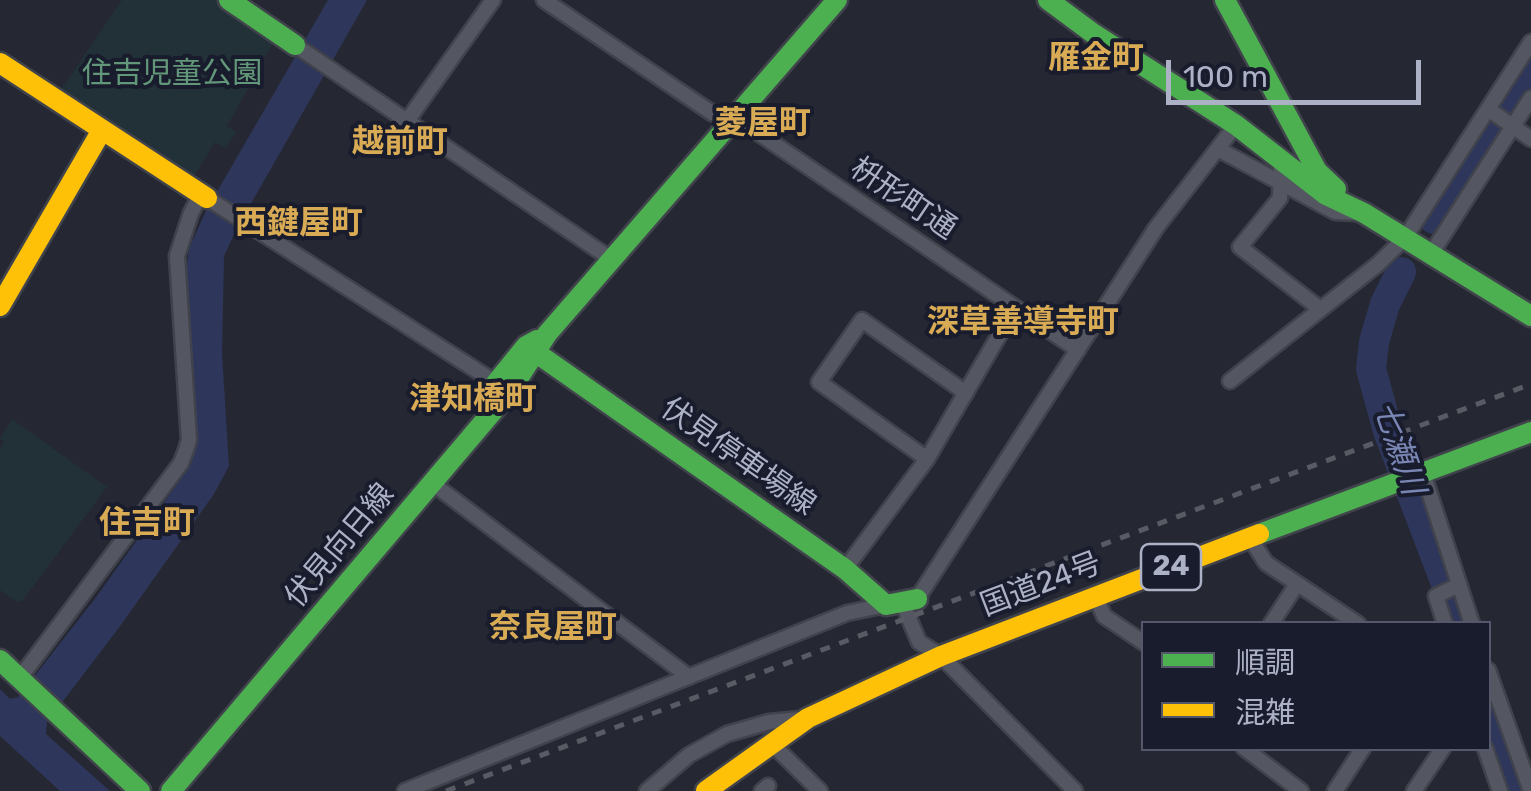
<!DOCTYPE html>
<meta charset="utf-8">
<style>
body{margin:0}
#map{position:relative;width:1531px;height:791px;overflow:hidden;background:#252832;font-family:Rubik,"Noto Sans JP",sans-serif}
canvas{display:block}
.legend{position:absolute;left:1141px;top:621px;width:350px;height:130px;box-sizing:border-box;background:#181c2d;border:2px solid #54586a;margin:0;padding:12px 18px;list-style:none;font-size:30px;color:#adb1c6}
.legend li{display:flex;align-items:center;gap:20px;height:50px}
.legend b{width:50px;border:2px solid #54586a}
.scale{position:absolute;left:1166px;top:60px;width:255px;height:45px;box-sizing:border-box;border:5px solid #adb1c6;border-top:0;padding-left:12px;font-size:30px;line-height:35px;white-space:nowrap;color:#adb1c6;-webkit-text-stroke:8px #181c2d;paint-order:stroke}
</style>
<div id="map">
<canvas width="1531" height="791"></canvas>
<ul class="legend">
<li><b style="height:12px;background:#4caf50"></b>順調</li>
<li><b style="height:12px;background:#ffc107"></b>混雑</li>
</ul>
<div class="scale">100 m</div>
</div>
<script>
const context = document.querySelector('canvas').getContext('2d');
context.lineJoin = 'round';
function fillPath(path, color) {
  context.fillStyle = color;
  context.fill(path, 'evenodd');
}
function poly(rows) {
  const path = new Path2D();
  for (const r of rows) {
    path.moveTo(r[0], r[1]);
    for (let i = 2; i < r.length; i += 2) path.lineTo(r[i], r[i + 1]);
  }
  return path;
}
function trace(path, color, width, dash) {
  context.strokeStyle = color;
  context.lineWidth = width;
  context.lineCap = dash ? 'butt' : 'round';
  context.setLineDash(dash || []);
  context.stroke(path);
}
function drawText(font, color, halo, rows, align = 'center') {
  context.font = font + ' Rubik,"Noto Sans JP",sans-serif';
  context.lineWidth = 8;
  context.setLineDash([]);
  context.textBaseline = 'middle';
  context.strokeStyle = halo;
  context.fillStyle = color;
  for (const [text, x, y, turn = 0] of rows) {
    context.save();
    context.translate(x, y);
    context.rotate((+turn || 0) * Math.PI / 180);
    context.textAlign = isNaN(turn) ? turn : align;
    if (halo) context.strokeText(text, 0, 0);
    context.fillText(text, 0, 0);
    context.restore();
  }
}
fillPath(poly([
 [122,0,218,0,276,38,227,126,236,132,226,148,215,142,192,179,125,136,119,127,58,94],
 [12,419,107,487,22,601,17,602,0,590,0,448,4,442,0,439]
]), '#223038');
fillPath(poly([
 [328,0,367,0,237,228,224,256,222,353,229,466,214,494,118,629,47,722,46,734,110,791,60,791,0,736,0,689,10,699,18,697,94,600,190,466,198,439,185,280,189,248,207,209]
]), '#2e375b');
trace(poly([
 [1434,219,1531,63],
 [1401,272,1385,304,1374,342,1371,369,1388,431,1451,597,1458,624],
 [1488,707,1513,791]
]), '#2e375b', 30);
const street = poly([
 [544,0,712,113,745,124,1078,350],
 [295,45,611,259],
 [1488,109,1531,139],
 [407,121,493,0],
 [1218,149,1335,212,1358,213],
 [1281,162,1280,198,1240,247,1319,308],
 [207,198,501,386],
 [1431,254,1531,98],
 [1230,381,1378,264,1405,238,1531,42],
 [927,459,819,382,862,320,966,393],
 [1423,473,1472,624],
 [432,483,689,677],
 [1250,538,1266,563,1358,624],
 [845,569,927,459,1015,308],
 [1095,595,1104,616,1144,643],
 [917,599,1156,228,1236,125],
 [902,602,919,642,941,656,1075,791],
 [1271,624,1297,584],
 [1445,624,1436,596,1459,585],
 [1488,670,1531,791],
 [19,679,181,463,186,450,189,440,177,256,191,213,201,194],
 [771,743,820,791],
 [1244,748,1301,791],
 [1485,748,1500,791],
 [405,791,847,613,886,605],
 [647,791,689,755,727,734,769,722,801,719],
 [762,791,768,786],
 [1335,791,1363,748],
 [1414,791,1443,748]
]);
const fast = poly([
 [229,0,295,45],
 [1048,0,1094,34,1236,125,1326,195,1364,213,1531,316],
 [1225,0,1317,171,1336,189],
 [528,347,845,569,886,605,917,599],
 [496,383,526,346,537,340],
 [1259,534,1531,432],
 [0,660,140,791],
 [171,791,510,391,547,334,837,0]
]);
const slow = poly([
 [0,63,207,198],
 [0,306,102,130],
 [706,791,808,718,941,656,1259,534]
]);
trace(street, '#41434c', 19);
trace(fast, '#41434c', 25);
trace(slow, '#41434c', 25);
trace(street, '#545762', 14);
trace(fast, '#4caf50', 20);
trace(slow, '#ffc107', 20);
trace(poly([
 [446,791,1531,384]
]), '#585b64', 5, [10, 10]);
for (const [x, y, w] of [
 [1171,567,60]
]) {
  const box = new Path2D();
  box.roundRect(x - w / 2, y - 23, w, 46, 8);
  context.fillStyle = '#181c2d';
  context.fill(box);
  trace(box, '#adb1c6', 2.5);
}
drawText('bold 28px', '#adb1c6', null, [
 ["24",1171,567]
]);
drawText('30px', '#63977a', '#181c2d', [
 ["住吉児童公園",172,74]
]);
drawText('30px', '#adb1c6', '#181c2d', [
 ["枡形町通",903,199,34],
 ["伏見停車場線",738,457,35],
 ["伏見向日線",340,546,-50],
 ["国道24号",1041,585,-21]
]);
drawText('bold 32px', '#d9ab55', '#181c2d', [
 ["雁金町",1096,59],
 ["菱屋町",763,124],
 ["越前町",400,143],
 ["西鍵屋町",299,224],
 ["深草善導寺町",1023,323],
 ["津知橋町",473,400],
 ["住吉町",147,524],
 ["奈良屋町",553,628]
]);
drawText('italic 32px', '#7a86b4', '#181c2d', [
 ["七瀬川",1398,448,71]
]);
</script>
